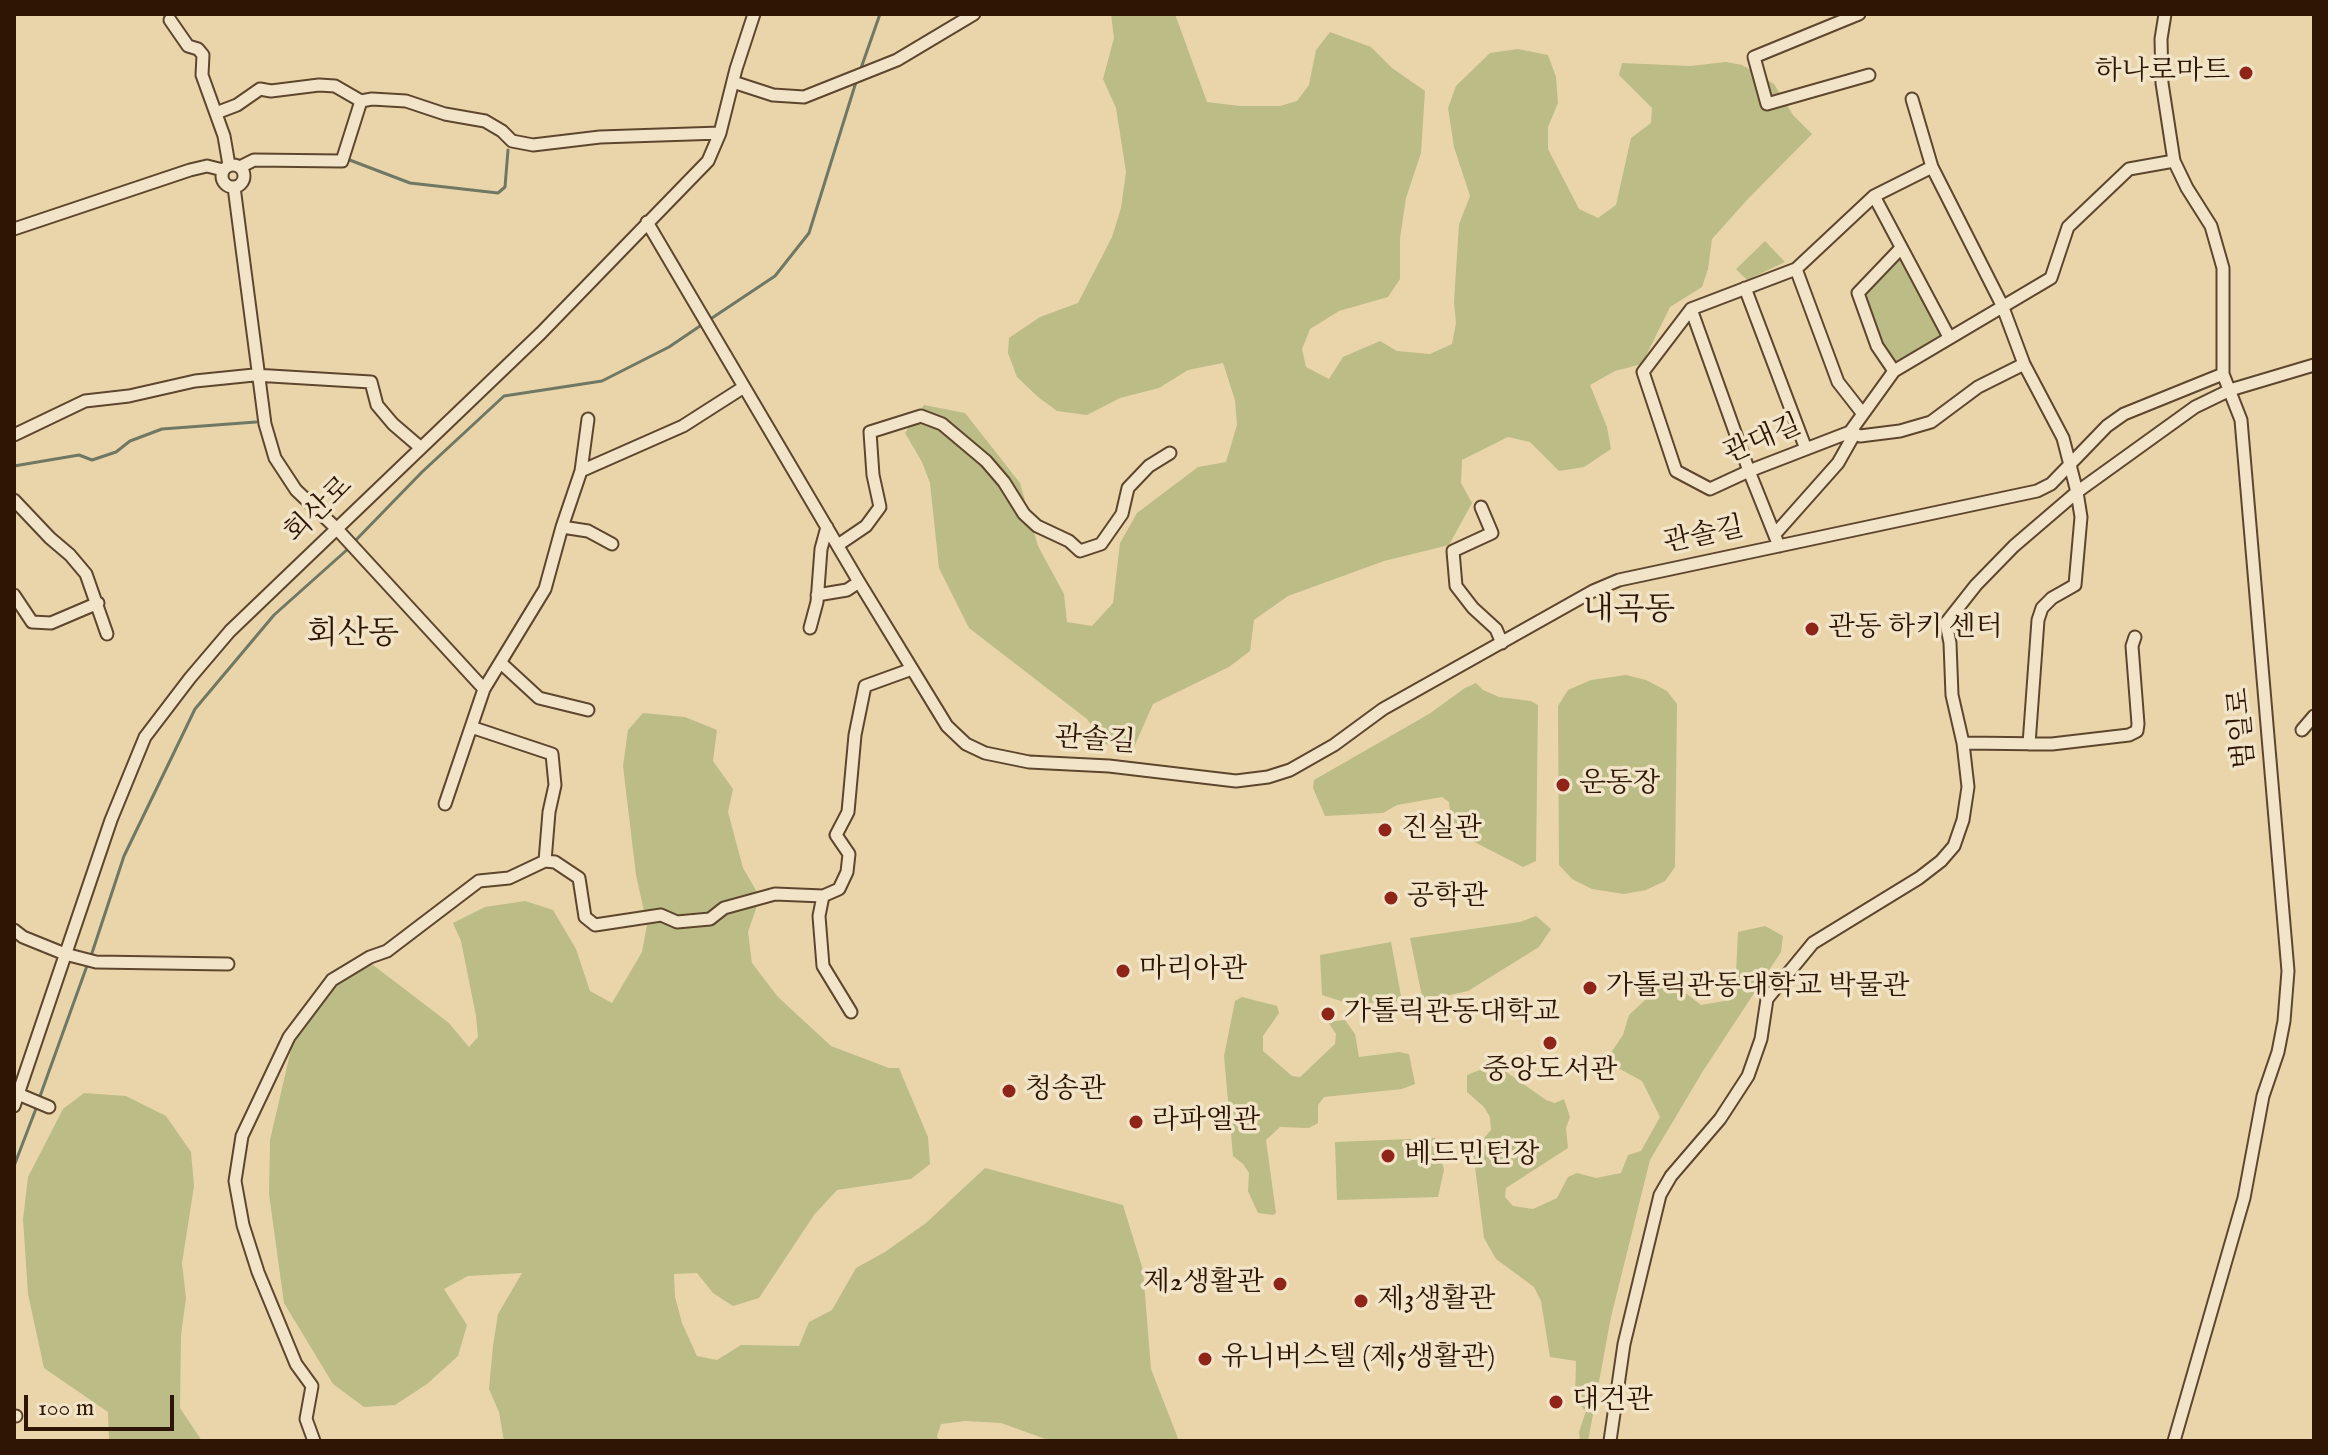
<!DOCTYPE html>
<meta charset="utf-8">
<style>
body{margin:0}
#map{position:relative;width:2328px;height:1455px;overflow:hidden;background:#ead5aa;font-family:"IM FELL English",serif}
canvas{display:block}
.frame{position:absolute;inset:0;border:16px solid #2f1604;pointer-events:none}
.scale{position:absolute;left:24px;top:1395px;width:150px;height:36px;box-sizing:border-box;border:4px solid #2f1604;border-top:0;padding-left:10px;font-size:24px;line-height:28px;white-space:nowrap;color:#2f1604;-webkit-text-stroke:6px #f1e4c8;paint-order:stroke}
</style>
<div id="map">
<canvas width="2328" height="1455"></canvas>
<div class="frame"></div>
<div class="scale">100 m</div>
</div>
<script>
const context = document.querySelector('canvas').getContext('2d');
context.lineJoin = 'round';
function fillPath(path, color) {
  context.fillStyle = color;
  context.fill(path, 'evenodd');
}
function poly(rows) {
  const path = new Path2D();
  for (const r of rows) {
    if (r.length === 3) {
      path.moveTo(r[0] + r[2], r[1]);
      path.arc(r[0], r[1], r[2], 0, 2 * Math.PI);
      continue;
    }
    path.moveTo(r[0], r[1]);
    for (let i = 2; i < r.length; i += 2) path.lineTo(r[i], r[i + 1]);
  }
  return path;
}
function trace(path, color, width, dash) {
  context.strokeStyle = color;
  context.lineWidth = width;
  context.lineCap = dash ? 'butt' : 'round';
  context.setLineDash(dash || []);
  context.stroke(path);
}
function drawText(font, color, halo, rows, align = 'center') {
  context.font = font + ' "IM FELL English","Noto Serif KR",serif';
  context.lineWidth = 7;
  context.setLineDash([]);
  context.textBaseline = 'middle';
  context.strokeStyle = halo;
  context.fillStyle = color;
  for (const [text, x, y, turn = 0] of rows) {
    context.save();
    context.translate(x, y);
    context.rotate((+turn || 0) * Math.PI / 180);
    context.textAlign = isNaN(turn) ? turn : align;
    if (halo) context.strokeText(text, 0, 0);
    context.fillText(text, 0, 0);
    context.restore();
  }
}
fillPath(poly([
 [1111,14,1175,14,1207,102,1240,106,1280,106,1297,101,1309,85,1316,50,1330,32,1371,47,1392,68,1425,91,1421,153,1406,198,1400,238,1400,279,1388,297,1339,311,1310,329,1302,349,1306,367,1329,379,1343,357,1380,341,1397,351,1430,354,1452,344,1456,323,1454,302,1459,224,1470,196,1454,147,1448,108,1456,86,1490,53,1518,49,1548,55,1556,77,1558,103,1548,127,1548,149,1579,209,1598,218,1616,205,1631,138,1651,123,1652,108,1619,75,1622,63,1690,66,1726,62,1742,65,1774,84,1793,115,1812,134,1746,201,1712,239,1708,269,1702,287,1670,307,1642,364,1615,371,1590,385,1607,427,1611,449,1584,467,1559,471,1530,442,1508,437,1462,460,1461,483,1472,503,1449,545,1384,561,1288,596,1254,620,1250,651,1229,667,1153,704,1134,747,1104,744,1087,719,969,628,939,568,930,483,922,462,905,433,924,405,965,413,1020,483,1038,546,1064,594,1067,622,1092,626,1113,603,1120,543,1137,513,1198,467,1226,462,1237,425,1235,400,1223,363,1188,370,1159,388,1120,398,1087,415,1057,411,1038,397,1017,377,1008,353,1009,338,1040,317,1078,303,1112,237,1121,208,1126,172,1116,108,1103,79,1114,38],
 [1765,241,1785,262,1747,280,1736,269],
 [1901,248,1949,337,1894,371,1858,293],
 [1626,675,1646,680,1667,691,1677,704,1675,867,1665,881,1646,890,1624,894,1592,889,1572,879,1559,865,1558,706,1568,690,1591,680],
 [1476,683,1483,690,1499,697,1531,701,1538,705,1536,861,1523,867,1457,833,1452,826,1449,802,1442,797,1397,805,1383,813,1325,816,1313,788,1314,780,1429,714,1465,688],
 [643,713,685,717,717,730,713,761,733,789,728,812,743,868,760,897,748,932,752,963,778,997,831,1046,889,1068,899,1068,928,1137,930,1164,911,1179,837,1190,814,1215,759,1298,733,1306,713,1293,697,1273,674,1274,675,1297,682,1323,697,1356,717,1360,741,1345,799,1346,809,1322,832,1310,856,1268,885,1252,926,1223,985,1168,1123,1205,1143,1270,1151,1369,1179,1441,1051,1441,1001,1423,965,1421,941,1424,937,1436,939,1441,504,1441,499,1412,489,1389,493,1346,498,1314,522,1273,468,1276,444,1289,467,1325,458,1356,427,1384,395,1405,364,1407,333,1384,284,1303,269,1194,270,1140,293,1041,312,1008,345,976,373,965,449,1023,469,1047,478,1037,476,1016,461,941,453,923,485,907,525,901,553,910,576,949,590,991,612,1003,642,952,647,925,636,875,623,766,628,730],
 [1536,916,1551,929,1539,947,1468,991,1423,1001,1410,938,1520,922],
 [1765,926,1783,936,1781,952,1703,1071,1650,1160,1611,1317,1588,1441,1580,1441,1579,1432,1586,1411,1575,1400,1576,1361,1550,1357,1541,1301,1534,1287,1496,1259,1484,1238,1473,1151,1491,1130,1490,1117,1484,1107,1467,1092,1467,1075,1495,1064,1546,1100,1555,1103,1564,1099,1570,1117,1566,1128,1568,1148,1506,1188,1505,1197,1513,1206,1533,1209,1557,1198,1568,1177,1577,1173,1596,1178,1621,1173,1628,1155,1641,1151,1660,1117,1642,1081,1618,1068,1610,1054,1623,1035,1629,1015,1662,984,1674,984,1701,1005,1730,1000,1735,993,1738,932],
 [1391,942,1402,1001,1350,1004,1322,995,1320,955],
 [1242,997,1277,1006,1279,1013,1263,1036,1263,1051,1292,1076,1300,1077,1335,1044,1336,1034,1328,1022,1345,1020,1355,1034,1359,1057,1399,1052,1409,1054,1415,1084,1402,1089,1324,1097,1318,1105,1318,1123,1309,1128,1280,1127,1266,1140,1276,1213,1273,1215,1258,1213,1248,1191,1249,1173,1243,1164,1233,1156,1224,1056,1235,1001],
 [84,1093,126,1096,166,1116,191,1152,194,1186,182,1263,186,1298,181,1335,180,1408,202,1441,109,1441,108,1412,44,1368,28,1294,23,1219,28,1177,63,1109],
 [1435,1138,1444,1170,1438,1197,1337,1200,1335,1142]
]), '#bbbc86');
trace(poly([
 [860,71,880,14],
 [347,159,410,183,498,193,505,187,508,150],
 [709,320,775,276,809,233,856,82],
 [14,466,79,455,92,460,116,452,130,441,162,429,256,422],
 [354,542,422,472,504,396,602,381,669,347,703,324],
 [91,956,124,856,195,709,274,615,349,548],
 [39,1099,88,963],
 [14,1166,37,1106]
]), '#6f7864', 3);
const minor = poly([
 [1859,14,1754,57,1767,104,1869,75],
 [2165,14,2161,39,2162,83,2174,161,2187,188,2211,226,2223,268,2223,374,2241,420,2288,971,2284,1021,2278,1052,2263,1096,2244,1198,2174,1441],
 [170,20,188,46,198,49,203,55,202,75,224,136,229,165],
 [733,82,773,95,804,97,897,60,974,14],
 [1912,99,1932,167,2002,305,2024,364,2063,438,2077,492,2081,517,2075,585,2052,598,2042,608,2038,620,2029,744],
 [216,113,237,105,260,89,271,91,319,85,335,86,361,101],
 [233,176,11],
 [240,167,254,160,342,161,361,101,372,99,406,101,445,114,485,121,502,131,512,141,533,145,600,137,720,133],
 [1932,167,1874,196,1796,269,1691,309,1643,372,1676,471,1710,489,1749,471,1850,432,1894,371,2051,278,2068,227,2129,169,2174,161],
 [234,187,265,424,275,458,296,490,336,528,484,689],
 [1874,196,1949,337],
 [647,222,859,582,947,726,966,744,985,753,1029,762,1109,766,1236,781,1268,777,1290,770,1334,745,1383,709,1593,591,1619,580,2037,491,2051,484,2107,426,2124,414,2223,374],
 [14,229,190,170,207,166,223,170],
 [1796,269,1838,382,1863,414],
 [1745,288,1806,449],
 [1691,309,1749,471,1779,546],
 [1894,371,1877,346,1858,293,1901,248],
 [1850,432,1860,436,1900,431,1931,422,1978,387,2024,364],
 [14,435,85,401,129,396,195,381,254,375,371,382,377,405,393,424,421,448],
 [581,471,588,419],
 [14,500,50,538,70,555,86,574,107,634],
 [1481,507,1492,533,1453,551,1456,586,1473,608,1496,629,1502,643],
 [562,527,588,531,612,544],
 [1775,534,1838,463,1855,433],
 [838,545,866,526,880,507,873,475,870,432,921,416,942,424,986,461,1004,482,1024,514,1037,526,1069,541,1080,551,1101,544,1122,514,1128,488,1149,466,1170,453],
 [14,595,32,622,51,623,98,603],
 [817,595,847,590,859,582],
 [810,628,817,602,821,549,827,527],
 [501,663,539,698,588,710],
 [471,727,552,754,555,785,549,812,545,861,555,862,579,878,585,917,595,925,661,915,677,922,710,919,724,908,775,894,823,896],
 [2302,730,2314,716],
 [1963,743,2052,744,2129,735,2137,731,2138,724,2132,646,2135,637],
 [445,804,484,689,545,589,562,527,581,471,683,426,744,387],
 [14,930,23,937,65,954,96,962,228,964],
 [851,1012,823,966,819,916,823,896,839,889,847,872,849,854,836,835,848,812,855,735,865,686,912,669],
 [18,1094,49,1107],
 [14,1106,111,820,145,737,190,678,230,631,541,333,708,161,720,133,736,69,754,14],
 [14,1416,16,1416],
 [314,1441,306,1419,312,1386,296,1364,258,1272,243,1225,235,1181,242,1136,289,1037,332,980,370,957,387,951,479,881,509,878,545,861],
 [1610,1441,1624,1344,1660,1195,1671,1176,1720,1119,1748,1076,1761,1039,1767,999,1813,943,1919,878,1941,861,1954,846,1963,820,1968,787,1963,743,1952,695,1950,643,1946,623,1976,585,2014,546,2077,492,2195,407,2230,390,2314,365]
]);
trace(minor, '#5e462e', 15);
trace(minor, '#f1e4c8', 11);
for (const [x, y, r, color] of [
 [2246,73,8,"#8f2418"],
 [1812,629,8,"#8f2418"],
 [1563,785,8,"#8f2418"],
 [1385,830,8,"#8f2418"],
 [1391,898,8,"#8f2418"],
 [1123,971,8,"#8f2418"],
 [1590,988,8,"#8f2418"],
 [1328,1014,8,"#8f2418"],
 [1550,1043,8,"#8f2418"],
 [1009,1091,8,"#8f2418"],
 [1136,1122,8,"#8f2418"],
 [1388,1156,8,"#8f2418"],
 [1280,1284,8,"#8f2418"],
 [1361,1301,8,"#8f2418"],
 [1205,1359,8,"#8f2418"],
 [1556,1402,8,"#8f2418"]
]) {
  const dot = new Path2D();
  dot.arc(x, y, r, 0, 2 * Math.PI);
  context.fillStyle = color;
  context.fill(dot);
  trace(dot, '#f1e4c8', 3);
}
drawText('28px', '#2f1604', '#f1e4c8', [
 ["하나로마트",2230,73,"right"],
 ["관동 하키 센터",1828,629],
 ["운동장",1579,785],
 ["진실관",1401,830],
 ["공학관",1407,898],
 ["마리아관",1139,971],
 ["가톨릭관동대학교 박물관",1606,988],
 ["가톨릭관동대학교",1344,1014],
 ["중앙도서관",1550,1072,"center"],
 ["청송관",1025,1091],
 ["라파엘관",1152,1122],
 ["베드민턴장",1404,1156],
 ["제2생활관",1264,1284,"right"],
 ["제3생활관",1377,1301],
 ["유니버스텔 (제5생활관)",1221,1359],
 ["대건관",1572,1402]
], 'left');
drawText('28px', '#2f1604', '#f1e4c8', [
 ["관대길",1763,441,-23],
 ["회산로",320,511,-44],
 ["관솔길",1704,537,-12],
 ["범일로",2244,728,-95],
 ["관솔길",1095,742,4]
]);
drawText('32px', '#2f1604', '#f1e4c8', [
 ["내곡동",1629,612],
 ["회산동",353,636]
]);
</script>
